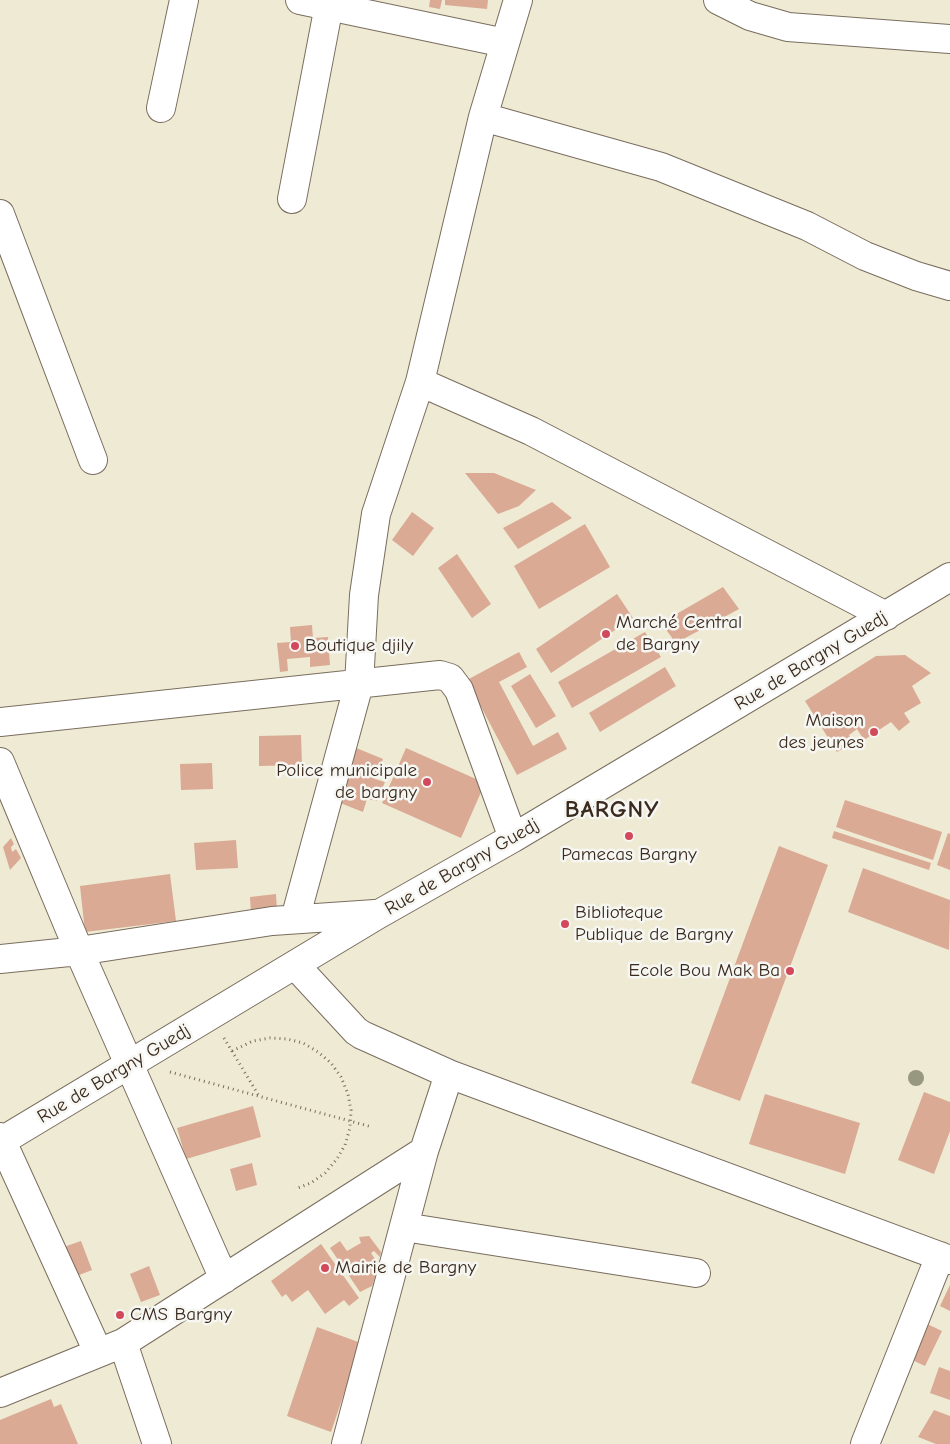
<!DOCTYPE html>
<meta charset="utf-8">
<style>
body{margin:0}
canvas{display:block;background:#eeead4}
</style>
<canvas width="950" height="1444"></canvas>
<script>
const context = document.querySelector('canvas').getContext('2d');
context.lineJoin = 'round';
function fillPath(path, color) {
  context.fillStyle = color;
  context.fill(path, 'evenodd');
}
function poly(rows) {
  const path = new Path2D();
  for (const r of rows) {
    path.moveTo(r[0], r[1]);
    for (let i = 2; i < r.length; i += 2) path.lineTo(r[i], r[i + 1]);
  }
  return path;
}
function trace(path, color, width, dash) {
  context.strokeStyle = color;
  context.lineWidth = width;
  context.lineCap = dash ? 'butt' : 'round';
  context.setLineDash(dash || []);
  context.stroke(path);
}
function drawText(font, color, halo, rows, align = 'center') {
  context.font = font + ' "Comic Neue",sans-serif';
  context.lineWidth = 5;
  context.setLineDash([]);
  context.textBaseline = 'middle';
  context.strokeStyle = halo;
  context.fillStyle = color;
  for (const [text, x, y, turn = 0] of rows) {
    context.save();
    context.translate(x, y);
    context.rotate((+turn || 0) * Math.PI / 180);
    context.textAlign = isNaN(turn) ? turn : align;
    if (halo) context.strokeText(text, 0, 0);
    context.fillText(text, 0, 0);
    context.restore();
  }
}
fillPath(poly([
 [430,0,442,0,440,9,429,7],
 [445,0,488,0,487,9,445,5],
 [465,473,494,473,536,490,519,506,498,514],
 [552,502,572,518,518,549,503,528],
 [412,512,434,528,413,556,392,540],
 [585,524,610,567,539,609,514,566],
 [457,554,491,604,472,618,438,568],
 [723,587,739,609,676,643,661,623],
 [617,594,633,618,551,673,536,649],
 [312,625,313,638,328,637,330,665,310,667,310,657,287,659,288,671,280,672,277,643,291,642,290,627],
 [645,632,661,657,572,708,558,682],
 [519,652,527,667,499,682,533,746,558,732,567,749,517,775,467,680],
 [905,655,931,673,912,686,921,703,904,713,910,722,899,731,891,722,864,740,857,729,849,735,853,743,837,752,805,701,876,656],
 [665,667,676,686,600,732,589,713],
 [530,674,556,716,536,728,511,686],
 [301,735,302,765,259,766,259,736],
 [349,745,383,759,375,779,385,782,377,801,367,799,363,812,330,799],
 [406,748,485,783,461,838,382,803],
 [212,763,213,789,181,790,180,764],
 [845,800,942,832,933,860,836,827],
 [834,831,931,863,929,870,832,838],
 [948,833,950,834,950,870,937,865],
 [11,838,14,844,11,847,12,852,16,849,21,858,10,870,3,847],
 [236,840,238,868,196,870,194,843],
 [779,846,828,865,740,1101,691,1083],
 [863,868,950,900,949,950,848,912],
 [170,874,176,921,85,932,80,886],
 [276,894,277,911,251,913,250,897],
 [924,1092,950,1102,950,1131,934,1174,898,1160],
 [765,1094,860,1123,845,1174,749,1144],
 [253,1106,261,1137,186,1159,177,1128],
 [252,1163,257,1185,236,1191,230,1169],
 [369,1236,381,1252,380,1257,374,1251,371,1253,379,1265,372,1286,360,1292,330,1248,340,1241,347,1251,361,1243,359,1237],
 [81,1241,92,1270,69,1279,58,1249],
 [321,1244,359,1298,349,1306,344,1300,325,1314,308,1290,292,1302,286,1294,282,1297,271,1281],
 [149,1266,160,1295,141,1302,130,1274],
 [950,1285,950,1311,940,1306],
 [927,1324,942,1331,925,1366,910,1359],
 [317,1327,361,1343,331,1432,287,1416],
 [939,1367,950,1371,950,1400,930,1393],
 [51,1399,54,1407,61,1404,78,1444,0,1444,0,1420],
 [934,1410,950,1416,950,1444,936,1444,918,1437]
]), '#daaa94');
const minor = poly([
 [300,0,505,43],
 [718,0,750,16,788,27,950,39],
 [161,108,184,0],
 [483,117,661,167,807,226,865,256,916,276,950,286],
 [292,199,330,0],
 [0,214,93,460],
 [420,382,531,431,886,616],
 [0,722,440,675,450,678,459,690,513,838],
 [0,762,79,951,224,1279],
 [295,919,359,684,364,595,376,514,420,382,483,117,518,0],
 [0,959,79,951,272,921,375,914],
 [295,965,356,1031,362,1035,449,1074,950,1260],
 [0,1137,98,1352],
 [0,1142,379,914,513,838,950,577],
 [404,1227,696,1273],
 [123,1343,157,1444],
 [0,1393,123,1343,424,1151],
 [346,1444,424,1151,449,1074],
 [865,1444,940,1256]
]);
trace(minor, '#7a6d5e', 30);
trace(poly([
 [224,1038,259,1096],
 [232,1051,253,1041,270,1038,287,1039,303,1043,318,1052,331,1063,341,1077,348,1094,351,1110,350,1128,345,1145,337,1159,325,1173,311,1183,295,1189],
 [170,1072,372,1127]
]), '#7a6d5e', 3, [1, 4]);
trace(minor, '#fff', 28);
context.fillStyle = '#97987f';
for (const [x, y] of [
 [916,1078]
]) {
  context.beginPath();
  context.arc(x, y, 8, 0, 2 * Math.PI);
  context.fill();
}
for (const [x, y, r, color] of [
 [606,634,5,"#d1495b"],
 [295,646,5,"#d1495b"],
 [874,732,5,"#d1495b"],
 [427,782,5,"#d1495b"],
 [629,836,5,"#d1495b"],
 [565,924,5,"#d1495b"],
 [790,971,5,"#d1495b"],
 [325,1268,5,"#d1495b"],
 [120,1315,5,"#d1495b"]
]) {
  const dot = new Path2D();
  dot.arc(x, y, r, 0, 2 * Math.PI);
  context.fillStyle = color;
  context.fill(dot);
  trace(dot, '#f6f6f2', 2);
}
drawText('19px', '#3b2a1e', '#f6f6f2', [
 ["Marché Central",616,623],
 ["de Bargny",616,645],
 ["Boutique djily",305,646],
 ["Maison",864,721,"right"],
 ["des jeunes",864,743,"right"],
 ["Police municipale",417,771,"right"],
 ["de bargny",417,793,"right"],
 ["Pamecas Bargny",629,855,"center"],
 ["Biblioteque",575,913],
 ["Publique de Bargny",575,935],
 ["Ecole Bou Mak Ba",780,971,"right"],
 ["Mairie de Bargny",335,1268],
 ["CMS Bargny",130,1315]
], 'left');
drawText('19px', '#3b2a1e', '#f6f6f2', [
 ["Rue de Bargny Guedj",811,661,-31],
 ["Rue de Bargny Guedj",462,867,-30],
 ["Rue de Bargny Guedj",114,1074,-31]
]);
context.letterSpacing = '1px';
drawText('bold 24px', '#3b2a1e', '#f6f6f2', [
 ["BARGNY",612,810]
]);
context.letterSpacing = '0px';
</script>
